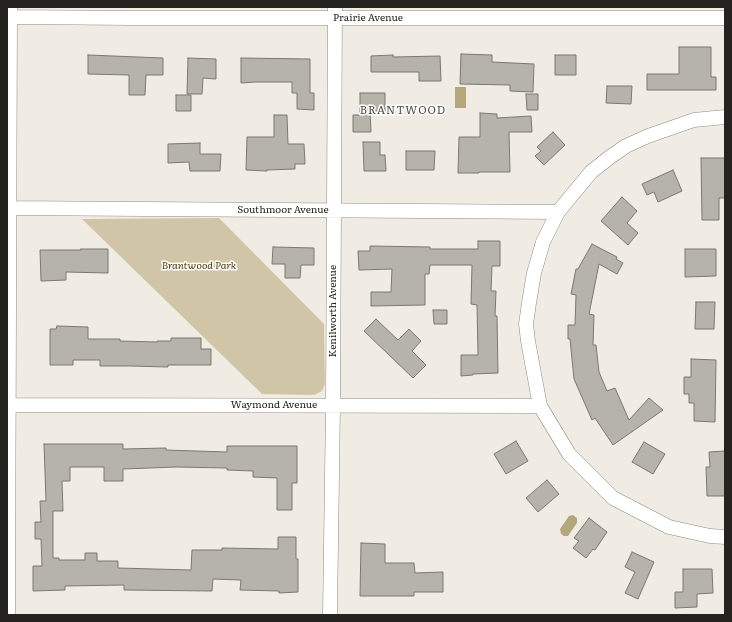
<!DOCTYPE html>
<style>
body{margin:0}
#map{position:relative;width:732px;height:622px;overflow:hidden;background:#f0ece3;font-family:Literata,serif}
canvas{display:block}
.frame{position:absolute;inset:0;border:8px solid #242320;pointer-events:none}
</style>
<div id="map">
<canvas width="732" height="622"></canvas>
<div class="frame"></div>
</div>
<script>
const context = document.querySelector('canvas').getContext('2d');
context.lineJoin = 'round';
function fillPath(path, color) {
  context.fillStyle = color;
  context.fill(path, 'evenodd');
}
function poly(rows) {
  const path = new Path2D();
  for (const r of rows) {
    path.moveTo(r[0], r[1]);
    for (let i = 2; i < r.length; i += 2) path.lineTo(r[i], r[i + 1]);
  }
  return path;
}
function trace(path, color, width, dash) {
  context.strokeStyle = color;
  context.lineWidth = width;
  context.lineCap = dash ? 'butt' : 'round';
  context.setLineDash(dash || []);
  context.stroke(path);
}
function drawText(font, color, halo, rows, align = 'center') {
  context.font = font + ' Literata,serif';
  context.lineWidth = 3;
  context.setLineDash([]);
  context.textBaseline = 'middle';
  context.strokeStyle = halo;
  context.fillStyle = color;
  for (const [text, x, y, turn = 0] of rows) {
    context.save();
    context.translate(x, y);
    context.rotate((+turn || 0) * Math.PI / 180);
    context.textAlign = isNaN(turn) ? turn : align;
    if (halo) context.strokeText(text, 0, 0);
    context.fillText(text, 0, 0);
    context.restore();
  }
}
fillPath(poly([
 [219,218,324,324,325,384,322,391,314,395,262,394,82,219]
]), '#d0c5a7');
fillPath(poly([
 [455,87,466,87,466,108,455,108],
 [573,515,577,518,577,523,568,536,564,536,561,534,560,529,569,516]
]), '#b4a67d');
const building = poly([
 [679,47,711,47,711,77,716,77,716,90,647,90,647,74,679,74,679,47],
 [461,54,492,55,492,62,534,64,533,92,510,91,510,85,460,84,461,54],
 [88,55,163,58,163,75,146,75,145,95,129,95,129,75,88,74,88,55],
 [393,55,393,57,440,56,441,81,419,81,419,72,371,72,371,56,393,55],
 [555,55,576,55,576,75,555,75,555,55],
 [188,58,216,59,216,79,203,78,202,94,187,94,188,58],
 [241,58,310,59,310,93,314,93,314,110,297,109,297,93,292,93,292,82,256,82,241,83,241,58],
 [607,86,632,86,631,104,606,103,607,86],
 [360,93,385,93,385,111,370,111,371,132,353,132,353,115,360,115,360,93],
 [526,94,538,94,538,110,527,110,526,94],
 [176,95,191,95,191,111,176,111,176,95],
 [480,113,497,114,497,118,531,116,532,132,509,132,510,172,479,172,479,173,458,173,459,137,480,137,480,113],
 [274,115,287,115,288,144,304,144,305,164,295,164,295,169,267,170,267,171,246,170,247,137,274,137,274,115],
 [553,132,565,145,544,165,535,156,541,151,537,147,553,132],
 [363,142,380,142,380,155,385,155,386,171,364,171,363,142],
 [200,143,200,154,221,154,220,171,190,171,189,162,168,163,168,144,200,143],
 [406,151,435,151,434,170,406,170,406,151],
 [701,158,725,158,725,198,719,198,719,220,702,220,701,158],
 [673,170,682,191,658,202,654,192,647,195,642,184,673,170],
 [622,197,637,211,627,223,638,233,628,245,601,221,622,197],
 [478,241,500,241,500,266,492,266,491,291,496,291,495,316,497,316,498,373,473,374,473,375,461,376,461,355,478,355,477,305,471,304,472,265,430,265,429,274,425,274,425,305,371,306,371,292,391,292,392,269,359,270,358,251,370,251,370,246,430,247,430,249,478,249,478,241],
 [592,244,617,257,616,259,623,263,617,274,599,264,589,314,594,315,593,345,596,345,599,372,607,391,615,388,629,420,649,398,663,410,613,445,595,418,592,420,574,379,570,339,568,339,568,325,575,325,576,295,571,294,576,269,578,269,592,244],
 [273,247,314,248,314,265,301,265,300,278,285,278,285,264,272,264,273,247],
 [81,249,108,249,108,273,66,272,66,280,41,281,40,250,81,250,81,249],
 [685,249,716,249,716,276,685,277,685,249],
 [696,302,715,302,714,329,695,329,696,302],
 [433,310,447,310,447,324,434,324,433,310],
 [376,319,398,340,409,329,421,341,412,351,426,365,413,378,364,331,376,319],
 [57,326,88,327,88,339,120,339,120,341,157,342,157,341,171,341,171,338,201,338,201,349,211,349,211,365,168,365,168,367,130,366,100,366,100,360,73,360,73,365,50,365,50,329,56,329,57,326],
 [691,359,716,360,715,422,694,421,694,403,689,403,689,394,684,394,684,377,691,377,691,359],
 [516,441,528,461,506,474,494,454,516,441],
 [644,442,665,454,653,474,632,462,644,442],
 [44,444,123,444,123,449,166,448,166,450,227,452,227,446,297,446,297,483,292,483,292,510,277,510,277,478,253,477,253,471,227,470,227,468,176,467,123,469,123,481,104,481,104,467,70,467,70,481,62,481,63,511,53,511,53,558,59,558,59,560,85,560,85,553,97,553,97,561,118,561,118,568,191,570,192,550,222,550,222,548,278,549,278,537,296,537,296,559,298,559,298,592,279,593,279,591,240,590,241,580,213,579,212,591,124,590,124,585,65,586,65,590,33,591,33,566,42,566,41,539,35,539,35,522,41,522,40,501,46,501,44,444],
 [725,451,725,496,707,496,706,467,710,467,709,452,725,451],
 [547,480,559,494,538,512,526,498,547,480],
 [589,518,607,532,595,550,593,549,586,558,573,548,579,541,574,538,589,518],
 [361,543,385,544,385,563,414,563,415,573,443,572,443,592,414,592,414,596,360,596,361,543],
 [632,552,654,562,638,599,625,593,635,572,625,567,632,552],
 [683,569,712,569,713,593,697,594,697,607,675,608,675,592,683,592,683,569]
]);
fillPath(building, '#b6b3aa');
trace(building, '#7b786f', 1);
const minor = poly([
 [7,19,10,17,134,18,725,18],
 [725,117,694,120,648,136,626,146,610,157,591,172,558,212,543,242,534,273,529,303,526,324,528,341,540,406,569,454,613,498,669,527,710,536,725,537],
 [7,208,558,212],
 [7,405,540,406],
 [8,615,10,7],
 [330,615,333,405,335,7]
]);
trace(minor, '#8e8b82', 15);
trace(minor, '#fff', 14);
drawText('10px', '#242320', '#fff', [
 ["Prairie Avenue",368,18],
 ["Southmoor Avenue",283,210],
 ["Kenilworth Avenue",333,311,-90],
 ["Waymond Avenue",274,405]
]);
drawText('italic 10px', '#473700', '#fff', [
 ["Brantwood Park",199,266]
]);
context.letterSpacing = '1px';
drawText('11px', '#4f4c44', '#fff', [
 ["BRANTWOOD",403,111]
]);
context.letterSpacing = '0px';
</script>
